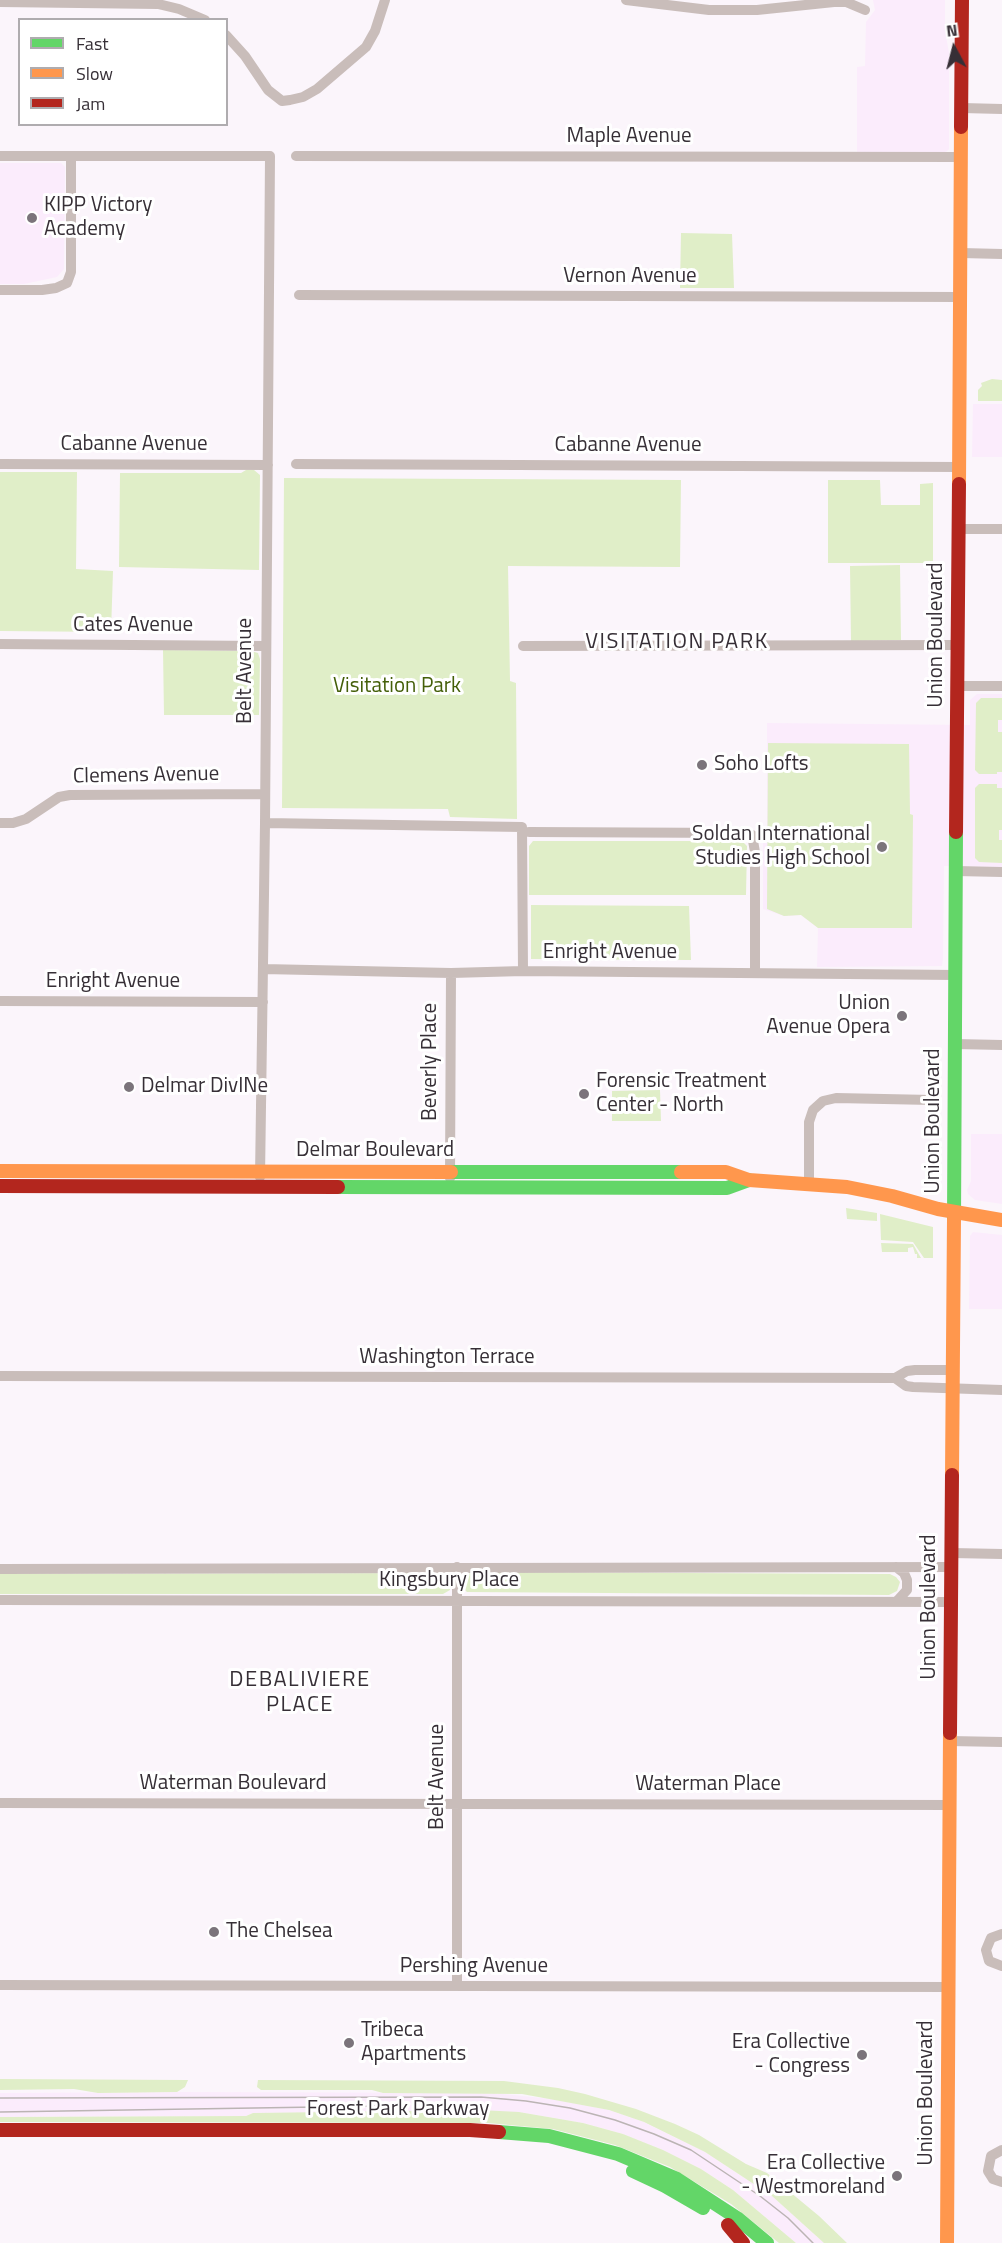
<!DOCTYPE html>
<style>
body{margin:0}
#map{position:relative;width:1002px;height:2243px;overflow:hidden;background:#fbf5fb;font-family:"Titillium Web",sans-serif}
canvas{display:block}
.legend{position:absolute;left:18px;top:18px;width:210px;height:108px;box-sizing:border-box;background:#fff;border:2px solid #afacaf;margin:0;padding:8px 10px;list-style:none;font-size:18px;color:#362f36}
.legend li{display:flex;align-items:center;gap:12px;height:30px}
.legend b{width:30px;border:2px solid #afacaf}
.north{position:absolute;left:924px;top:18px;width:60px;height:60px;-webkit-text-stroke:4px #fff;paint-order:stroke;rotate:353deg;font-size:16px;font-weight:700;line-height:24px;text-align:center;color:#362f36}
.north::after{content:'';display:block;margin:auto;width:21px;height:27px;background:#362f36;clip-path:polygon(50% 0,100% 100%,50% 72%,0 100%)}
</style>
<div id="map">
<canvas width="1002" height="2243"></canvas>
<ul class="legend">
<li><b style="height:8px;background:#63d668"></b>Fast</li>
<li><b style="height:8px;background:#ff974d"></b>Slow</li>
<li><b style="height:8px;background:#b3261e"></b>Jam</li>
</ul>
<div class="north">N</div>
</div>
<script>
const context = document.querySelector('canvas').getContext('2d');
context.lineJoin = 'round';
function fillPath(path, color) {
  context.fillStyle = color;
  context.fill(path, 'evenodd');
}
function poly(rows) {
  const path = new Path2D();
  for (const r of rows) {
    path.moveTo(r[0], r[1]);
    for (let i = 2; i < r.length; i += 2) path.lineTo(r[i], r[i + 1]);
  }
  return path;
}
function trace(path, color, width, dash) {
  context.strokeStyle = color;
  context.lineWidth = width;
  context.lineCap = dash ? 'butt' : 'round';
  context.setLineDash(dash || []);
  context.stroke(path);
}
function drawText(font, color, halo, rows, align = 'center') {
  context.font = font + ' "Titillium Web",sans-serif';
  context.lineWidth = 6;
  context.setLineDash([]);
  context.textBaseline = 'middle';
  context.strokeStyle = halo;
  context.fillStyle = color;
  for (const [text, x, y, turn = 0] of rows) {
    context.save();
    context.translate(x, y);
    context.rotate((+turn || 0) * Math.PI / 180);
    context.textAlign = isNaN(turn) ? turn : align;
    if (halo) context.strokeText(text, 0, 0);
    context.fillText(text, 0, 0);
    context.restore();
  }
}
fillPath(poly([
 [873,0,945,0,945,31,949,53,949,149,945,153,857,152,857,67,865,66,866,22,875,10],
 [0,163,61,163,65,167,64,269,57,277,24,284,0,284],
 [973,404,1002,404,1002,457,972,457],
 [977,694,1002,694,1002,867,944,866,943,959,942,966,817,967,818,928,801,915,784,916,763,909,763,828,767,828,767,723,970,725,970,700],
 [971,1134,1002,1134,1002,1204,975,1200,968,1194,967,1190,971,1181],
 [973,1232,1002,1235,1002,1309,969,1309,970,1236],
 [177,2092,493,2093,552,2099,609,2110,644,2122,705,2152,772,2196,824,2243,796,2243,733,2190,701,2169,663,2150,623,2134,583,2123,519,2112,253,2113,246,2116,0,2117,0,2093]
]), '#fbecfc');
fillPath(poly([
 [681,233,732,234,734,288,680,288],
 [992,379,1002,380,1002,401,978,401,978,390,982,386,981,383],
 [246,470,254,470,260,475,259,570,119,567,120,473,241,473],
 [0,472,77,472,76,569,113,571,111,632,0,631],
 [284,478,681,480,680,567,508,566,510,681,516,683,517,819,450,817,448,809,282,808],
 [828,480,880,480,881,505,920,505,920,484,933,483,933,563,828,563],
 [900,565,901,640,851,641,850,566],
 [163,650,251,651,258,653,260,659,259,715,164,715],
 [981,698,1002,698,1002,720,998,720,998,732,1002,732,1002,772,997,772,997,774,979,774,975,770,976,703],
 [768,743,909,744,910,814,913,815,912,928,818,928,801,915,784,916,767,909],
 [979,784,997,784,997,788,1002,788,1002,830,999,830,999,840,1002,840,1002,863,979,862,975,858,975,788],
 [533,841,742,841,747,846,746,895,529,895,529,846],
 [531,905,689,906,691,960,531,959],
 [660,1090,661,1121,612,1121,612,1091],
 [846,1208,877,1213,877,1221,847,1219],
 [880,1214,933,1227,933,1258,924,1258,913,1242,881,1240],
 [881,1243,913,1244,921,1258,917,1258,917,1254,915,1254,913,1247,908,1248,908,1252,882,1252],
 [475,1572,890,1574,896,1577,900,1582,897,1591,889,1595,467,1592,464,1589,464,1575],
 [443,1573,448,1575,450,1584,450,1590,443,1594,0,1594,0,1574],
 [0,2079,188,2080,185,2087,177,2092,98,2093,74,2089,0,2090],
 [258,2080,504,2081,558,2088,585,2094,636,2109,675,2124,699,2135,746,2164,767,2173,819,2216,847,2243,824,2243,772,2196,705,2152,644,2122,609,2110,522,2094,383,2093,372,2090,261,2090,257,2087],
 [480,2110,519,2112,583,2123,623,2134,663,2150,701,2169,733,2190,796,2243,779,2243,731,2204,670,2167,615,2145,553,2129,488,2123,0,2122,0,2117,246,2116,253,2113]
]), '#e0eec8');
trace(poly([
 [626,0,709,10,757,10,834,2,846,2,865,10],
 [0,2,158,4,179,9,205,20],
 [226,35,245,56,268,90,282,101,290,100,303,97,317,89,366,47,375,31,385,0],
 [962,108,1002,109],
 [0,156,270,156,265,823,260,1177],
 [296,156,961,157],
 [961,253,1002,254],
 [0,290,42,290,56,288,67,283,71,272,71,157],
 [299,295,960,297],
 [0,464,268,465],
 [296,464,959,467],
 [958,529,1002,529],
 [0,644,265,646],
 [523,646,958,645],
 [958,686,1002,686],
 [0,823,13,823,26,819,59,797,70,795,265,794],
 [265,823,522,827,523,971],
 [529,832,740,833,752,835,755,852,755,973],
 [956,871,1002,872],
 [263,969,451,973,523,971,956,975],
 [0,1001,263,1002],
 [955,1044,1002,1045],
 [450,1178,451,973],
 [809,1183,809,1122,813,1110,823,1101,836,1098,932,1100],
 [0,1376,895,1378],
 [895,1378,906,1386,913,1387,1002,1390],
 [895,1378,907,1371,915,1370,953,1370],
 [952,1553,1002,1554],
 [457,1567,457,1986],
 [896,1567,904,1573,907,1580,907,1590,897,1601],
 [0,1569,952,1567],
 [0,1600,951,1602],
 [950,1741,1002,1742],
 [0,1803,950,1805],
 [1002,1934,991,1938,986,1950,989,1961,1002,1966],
 [0,1985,949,1987],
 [1002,2150,991,2156,988,2171,993,2179,1002,2182]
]), '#c9bdba', 10);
trace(poly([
 [451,1172,681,1172],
 [338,1187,727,1188,749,1180],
 [954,1219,956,832],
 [499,2132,549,2136,618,2154,677,2179,737,2218,767,2243],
 [633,2171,665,2186,703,2208]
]), '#63d668', 14);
trace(poly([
 [959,484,961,127],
 [0,1171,451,1172],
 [681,1172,726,1172,749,1180,847,1187,892,1196,938,1209,1002,1220],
 [952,1475,954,1219],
 [947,2243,950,1733]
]), '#ff974d', 14);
trace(poly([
 [961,127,962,0],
 [956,832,959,484],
 [0,1186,338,1187],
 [950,1733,952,1475],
 [0,2130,470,2130,499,2132],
 [728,2225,743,2243]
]), '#b3261e', 14);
trace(poly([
 [0,2098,481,2097,526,2101,570,2108,615,2120,654,2134,691,2150,760,2196,788,2218,813,2243],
 [0,2112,381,2106]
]), '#bbb4b4', 1.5);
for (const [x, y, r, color] of [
 [32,218,6,"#7b747b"],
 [702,765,6,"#7b747b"],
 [882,847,6,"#7b747b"],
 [902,1016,6,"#7b747b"],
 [129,1087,6,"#7b747b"],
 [584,1094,6,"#7b747b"],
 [214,1932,6,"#7b747b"],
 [349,2043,6,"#7b747b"],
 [862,2055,6,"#7b747b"],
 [897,2176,6,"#7b747b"]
]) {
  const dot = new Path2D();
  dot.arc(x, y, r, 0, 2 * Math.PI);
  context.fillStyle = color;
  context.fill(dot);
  trace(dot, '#fff', 2);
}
drawText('21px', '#362f36', '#fff', [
 ["Maple Avenue",629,137],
 ["Vernon Avenue",630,277],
 ["Cabanne Avenue",134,445],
 ["Cabanne Avenue",628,446],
 ["Cates Avenue",133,626],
 ["Union Boulevard",937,635,-90],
 ["Belt Avenue",246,671,-90],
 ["Clemens Avenue",146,776,-1],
 ["Enright Avenue",610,953],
 ["Enright Avenue",113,982],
 ["Beverly Place",431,1062,-90],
 ["Union Boulevard",934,1121,-90],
 ["Delmar Boulevard",375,1151],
 ["Washington Terrace",447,1358],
 ["Kingsbury Place",449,1581],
 ["Union Boulevard",930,1607,-90],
 ["Belt Avenue",438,1777,-90],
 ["Waterman Boulevard",233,1784],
 ["Waterman Place",708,1785],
 ["Pershing Avenue",474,1967],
 ["Union Boulevard",927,2093,-90],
 ["Forest Park Parkway",398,2110]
]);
drawText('21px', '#362f36', '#fff', [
 ["KIPP Victory",44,206],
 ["Academy",44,230],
 ["Soho Lofts",714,765],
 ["Soldan International",870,835,"right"],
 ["Studies High School",870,859,"right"],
 ["Union",890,1004,"right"],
 ["Avenue Opera",890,1028,"right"],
 ["Forensic Treatment",596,1082],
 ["Center - North",596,1106],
 ["Delmar DivINe",141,1087],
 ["The Chelsea",226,1932],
 ["Tribeca",361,2031],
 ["Apartments",361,2055],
 ["Era Collective",850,2043,"right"],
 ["- Congress",850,2067,"right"],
 ["Era Collective",885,2164,"right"],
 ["- Westmoreland",885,2188,"right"]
], 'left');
drawText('21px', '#445f09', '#fff', [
 ["Visitation Park",397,687]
]);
context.letterSpacing = '1.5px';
drawText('22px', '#362f36', '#fff', [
 ["VISITATION PARK",677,643],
 ["DEBALIVIERE",300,1681],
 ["PLACE",300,1706]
]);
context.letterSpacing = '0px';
</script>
